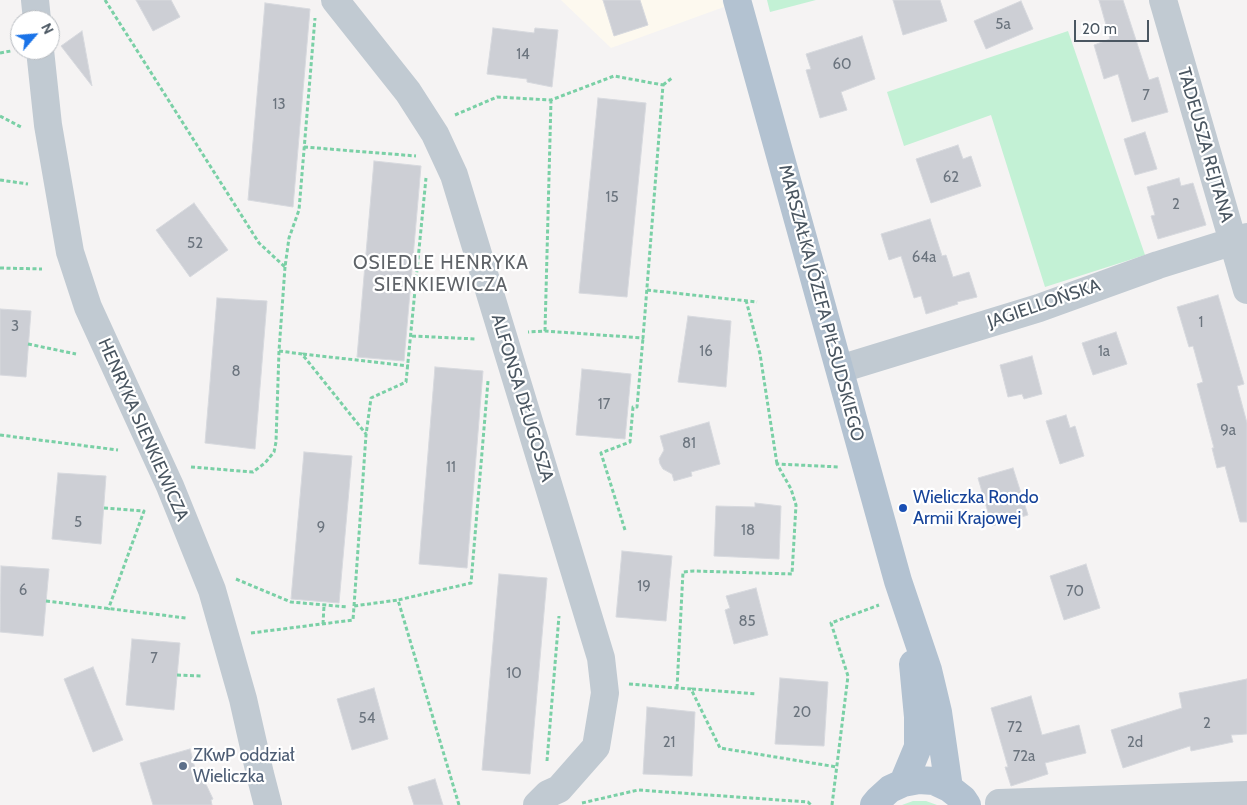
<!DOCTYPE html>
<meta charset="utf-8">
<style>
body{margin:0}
#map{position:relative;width:1247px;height:805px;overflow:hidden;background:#f5f3f3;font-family:Cabin,sans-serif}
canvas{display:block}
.north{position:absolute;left:10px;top:10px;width:50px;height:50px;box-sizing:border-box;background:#fff;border:1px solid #b7bbc0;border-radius:50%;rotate:63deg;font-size:14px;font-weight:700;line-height:20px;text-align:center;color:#4a5661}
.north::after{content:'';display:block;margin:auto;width:18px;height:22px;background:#1a73e8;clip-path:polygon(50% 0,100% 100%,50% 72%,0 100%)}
.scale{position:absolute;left:1074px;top:20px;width:75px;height:22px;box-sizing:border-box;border:2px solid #4a5661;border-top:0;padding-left:6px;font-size:15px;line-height:18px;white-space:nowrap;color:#4a5661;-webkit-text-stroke:4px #fff;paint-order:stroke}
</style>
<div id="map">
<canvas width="1247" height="805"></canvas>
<div class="north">N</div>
<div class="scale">20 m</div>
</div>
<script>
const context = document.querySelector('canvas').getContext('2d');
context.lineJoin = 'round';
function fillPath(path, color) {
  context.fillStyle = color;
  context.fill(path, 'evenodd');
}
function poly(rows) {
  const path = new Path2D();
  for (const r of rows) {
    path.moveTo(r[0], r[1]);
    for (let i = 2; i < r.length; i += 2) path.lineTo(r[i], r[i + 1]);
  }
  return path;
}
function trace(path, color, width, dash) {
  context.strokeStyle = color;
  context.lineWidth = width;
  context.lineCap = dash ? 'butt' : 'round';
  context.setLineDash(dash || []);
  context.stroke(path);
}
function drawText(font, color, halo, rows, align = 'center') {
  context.font = font + ' Cabin,sans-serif';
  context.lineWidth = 4.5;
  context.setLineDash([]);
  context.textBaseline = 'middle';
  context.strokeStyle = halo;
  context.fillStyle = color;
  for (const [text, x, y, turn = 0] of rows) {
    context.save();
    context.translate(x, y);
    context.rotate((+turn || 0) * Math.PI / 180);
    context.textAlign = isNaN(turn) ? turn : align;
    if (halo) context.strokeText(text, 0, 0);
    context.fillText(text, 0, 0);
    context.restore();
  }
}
fillPath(poly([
 [561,0,722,0,724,7,611,48]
]), '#fdf9ef');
fillPath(poly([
 [767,0,816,0,770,12],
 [1068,31,1145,255,1045,287,991,115,904,146,887,92],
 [913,801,926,801,937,805,902,805]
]), '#c3f1d5');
const building = poly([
 [136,0,171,0,180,17,153,31,136,0],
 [603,0,640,0,648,25,614,36,603,0],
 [893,0,940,0,947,21,903,35,893,0],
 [1099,0,1123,0,1149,80,1158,77,1168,112,1132,122,1118,74,1104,79,1094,45,1110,39,1099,0],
 [1021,1,1033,29,986,49,974,21,1021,1],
 [265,3,310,9,293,207,248,200,265,3],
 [493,28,534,33,535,28,558,30,552,87,527,82,527,79,487,74,493,28],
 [82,31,92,86,61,46,82,31],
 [862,36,875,79,841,92,847,110,820,118,806,70,811,69,806,54,862,36],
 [598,98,646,103,627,297,579,293,598,98],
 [1145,132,1157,169,1135,175,1124,139,1145,132],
 [958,145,963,159,971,156,981,186,931,203,916,159,958,145],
 [374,161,421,166,404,361,357,357,374,161],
 [1179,178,1181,186,1193,183,1206,225,1158,239,1151,216,1155,215,1147,187,1179,178],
 [194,203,228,250,190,277,156,230,194,203],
 [930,219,942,256,946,255,953,277,969,272,977,297,957,302,958,304,926,314,921,296,914,298,901,256,889,260,881,234,930,219],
 [1218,295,1244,384,1237,386,1247,423,1247,522,1240,522,1225,466,1217,468,1212,448,1214,448,1197,384,1203,382,1193,346,1189,347,1177,307,1218,295],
 [217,298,267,301,255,449,205,443,217,298],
 [0,309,31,311,26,377,0,375,0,309],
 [688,316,731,321,726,387,678,382,688,316],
 [1116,332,1127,364,1093,375,1082,343,1116,332],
 [1032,356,1042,394,1024,399,1022,394,1008,397,1000,365,1032,356],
 [435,367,483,371,467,568,419,564,435,367],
 [582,369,631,374,625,439,576,435,582,369],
 [1066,415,1070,428,1075,426,1084,456,1060,464,1046,421,1066,415],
 [709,422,720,464,691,472,692,476,674,481,672,474,663,469,660,464,659,459,664,450,660,436,709,422],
 [304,452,352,456,339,603,291,599,304,452],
 [1013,468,1028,515,992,526,978,478,1013,468],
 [58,473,106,476,101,544,52,539,58,473],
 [755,503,781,506,779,559,714,556,716,506,755,507,755,503],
 [622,551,672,556,666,621,616,617,622,551],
 [1086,564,1100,608,1064,620,1050,576,1086,564],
 [1,566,49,569,43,636,0,632,1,566],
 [499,574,547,578,530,774,482,770,499,574],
 [756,588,768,635,734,644,725,610,730,608,726,596,756,588],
 [132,639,180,643,174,710,126,705,132,639],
 [93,667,123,740,93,752,64,679,93,667],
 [780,678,828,682,824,746,775,744,780,678],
 [1247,679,1247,734,1231,735,1233,742,1191,751,1190,746,1123,768,1111,730,1182,708,1179,693,1247,679],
 [374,688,388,739,352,750,337,699,374,688],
 [1031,696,1042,735,1079,725,1086,753,1045,763,1048,774,1011,786,1005,767,1008,767,991,708,1031,696],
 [647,707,695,712,692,776,643,774,647,707],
 [190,749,198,780,203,778,213,799,211,800,212,805,153,805,140,763,190,749],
 [435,779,443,805,414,805,408,787,435,779]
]);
fillPath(building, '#cdcfd5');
trace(building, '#d7d9de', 1);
trace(poly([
 [105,0,259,243,285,267,289,238,299,210,315,18],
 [0,53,11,51],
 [663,85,672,78],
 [455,115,497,97,551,100,614,76,663,85,643,338,545,331,528,332],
 [0,116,21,127],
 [304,147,416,156],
 [0,180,28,184],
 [0,268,42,269],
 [647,290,757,302],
 [746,300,760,354,777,464],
 [545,331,551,100],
 [412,336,476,339],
 [28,344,76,354],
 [279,351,302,354,366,434],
 [303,354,409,366],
 [0,435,118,450],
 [191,467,253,472,265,463,274,452,276,442,279,351,285,267],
 [104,508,144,511,108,610],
 [625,530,601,453,630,442,633,407,637,407,643,338],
 [236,579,291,602,348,607],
 [46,601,186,618],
 [354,606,366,435,371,398,406,382,426,178],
 [323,624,324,606],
 [251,633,353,620,354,606,398,600],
 [177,675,203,676],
 [629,684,691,689,720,748,837,767],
 [677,688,683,572,694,571,792,574,796,505,791,489,777,464,840,467],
 [692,689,756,694],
 [547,761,559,616],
 [582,803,638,790,808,802,811,805],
 [459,805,398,600,471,583,488,381],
 [832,805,848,676,831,623,879,605]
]), '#7ad0a6', 3, [4, 2.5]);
trace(poly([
 [35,0,37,20],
 [335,0,408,92,435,134,454,175,601,658,605,693,596,747,559,789,548,794,537,805],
 [1163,0,1247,290],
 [40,50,48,125,70,252,88,307,170,486,212,590,243,699,260,774,268,805],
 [840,369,1039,308,1158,265,1247,237],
 [999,803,1247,795]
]), '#c1cad2', 28);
trace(poly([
 [737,0,898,581,928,670,938,712,949,788],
 [903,783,918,747,918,717,913,664],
 [874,805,879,799,890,789,903,783,919,780,934,781,949,788,963,799,967,805]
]), '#b3c2d1', 28);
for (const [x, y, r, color] of [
 [903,508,5,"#1a4fb4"],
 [183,766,5,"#5c6f8a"]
]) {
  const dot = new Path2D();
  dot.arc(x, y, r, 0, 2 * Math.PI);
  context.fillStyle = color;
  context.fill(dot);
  trace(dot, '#fff', 2);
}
drawText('15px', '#6b747e', null, [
 ["5a",1003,25],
 ["14",523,55],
 ["60",842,65],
 ["7",1146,96],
 ["13",279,105],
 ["62",951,178],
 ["15",612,198],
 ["2",1176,205],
 ["52",195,244],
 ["64a",924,258],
 ["1",1201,323],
 ["3",15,327],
 ["16",706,352],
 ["1a",1104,352],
 ["8",236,372],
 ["17",604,405],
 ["9a",1228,431],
 ["81",689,444],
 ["11",451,468],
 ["5",78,523],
 ["9",321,528],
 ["18",748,531],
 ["19",644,587],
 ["6",23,591],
 ["70",1075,592],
 ["85",747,622],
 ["7",154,659],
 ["10",514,674],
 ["20",802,713],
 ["54",367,719],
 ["2",1207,724],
 ["72",1015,728],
 ["21",669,743],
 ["2d",1135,743],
 ["72a",1024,757]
]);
drawText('18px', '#4a5661', '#fff', [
 ["TADEUSZA REJTANA",1205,145,74],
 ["MARSZAŁKA JÓZEFA PIŁSUDSKIEGO",821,303,75],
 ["JAGIELLOŃSKA",1044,304,-19],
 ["ALFONSA DŁUGOSZA",522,398,73],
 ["HENRYKA SIENKIEWICZA",143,430,66]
]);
drawText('18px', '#164399', '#fff', [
 ["Wieliczka Rondo",913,498],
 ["Armii Krajowej",913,519]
], 'left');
drawText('18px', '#4e5e75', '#fff', [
 ["ZKwP oddział",193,756],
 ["Wieliczka",193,777]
], 'left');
context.letterSpacing = '1px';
drawText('19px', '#5f6368', '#fff', [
 ["OSIEDLE HENRYKA",441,263],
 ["SIENKIEWICZA",441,285]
]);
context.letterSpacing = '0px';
</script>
